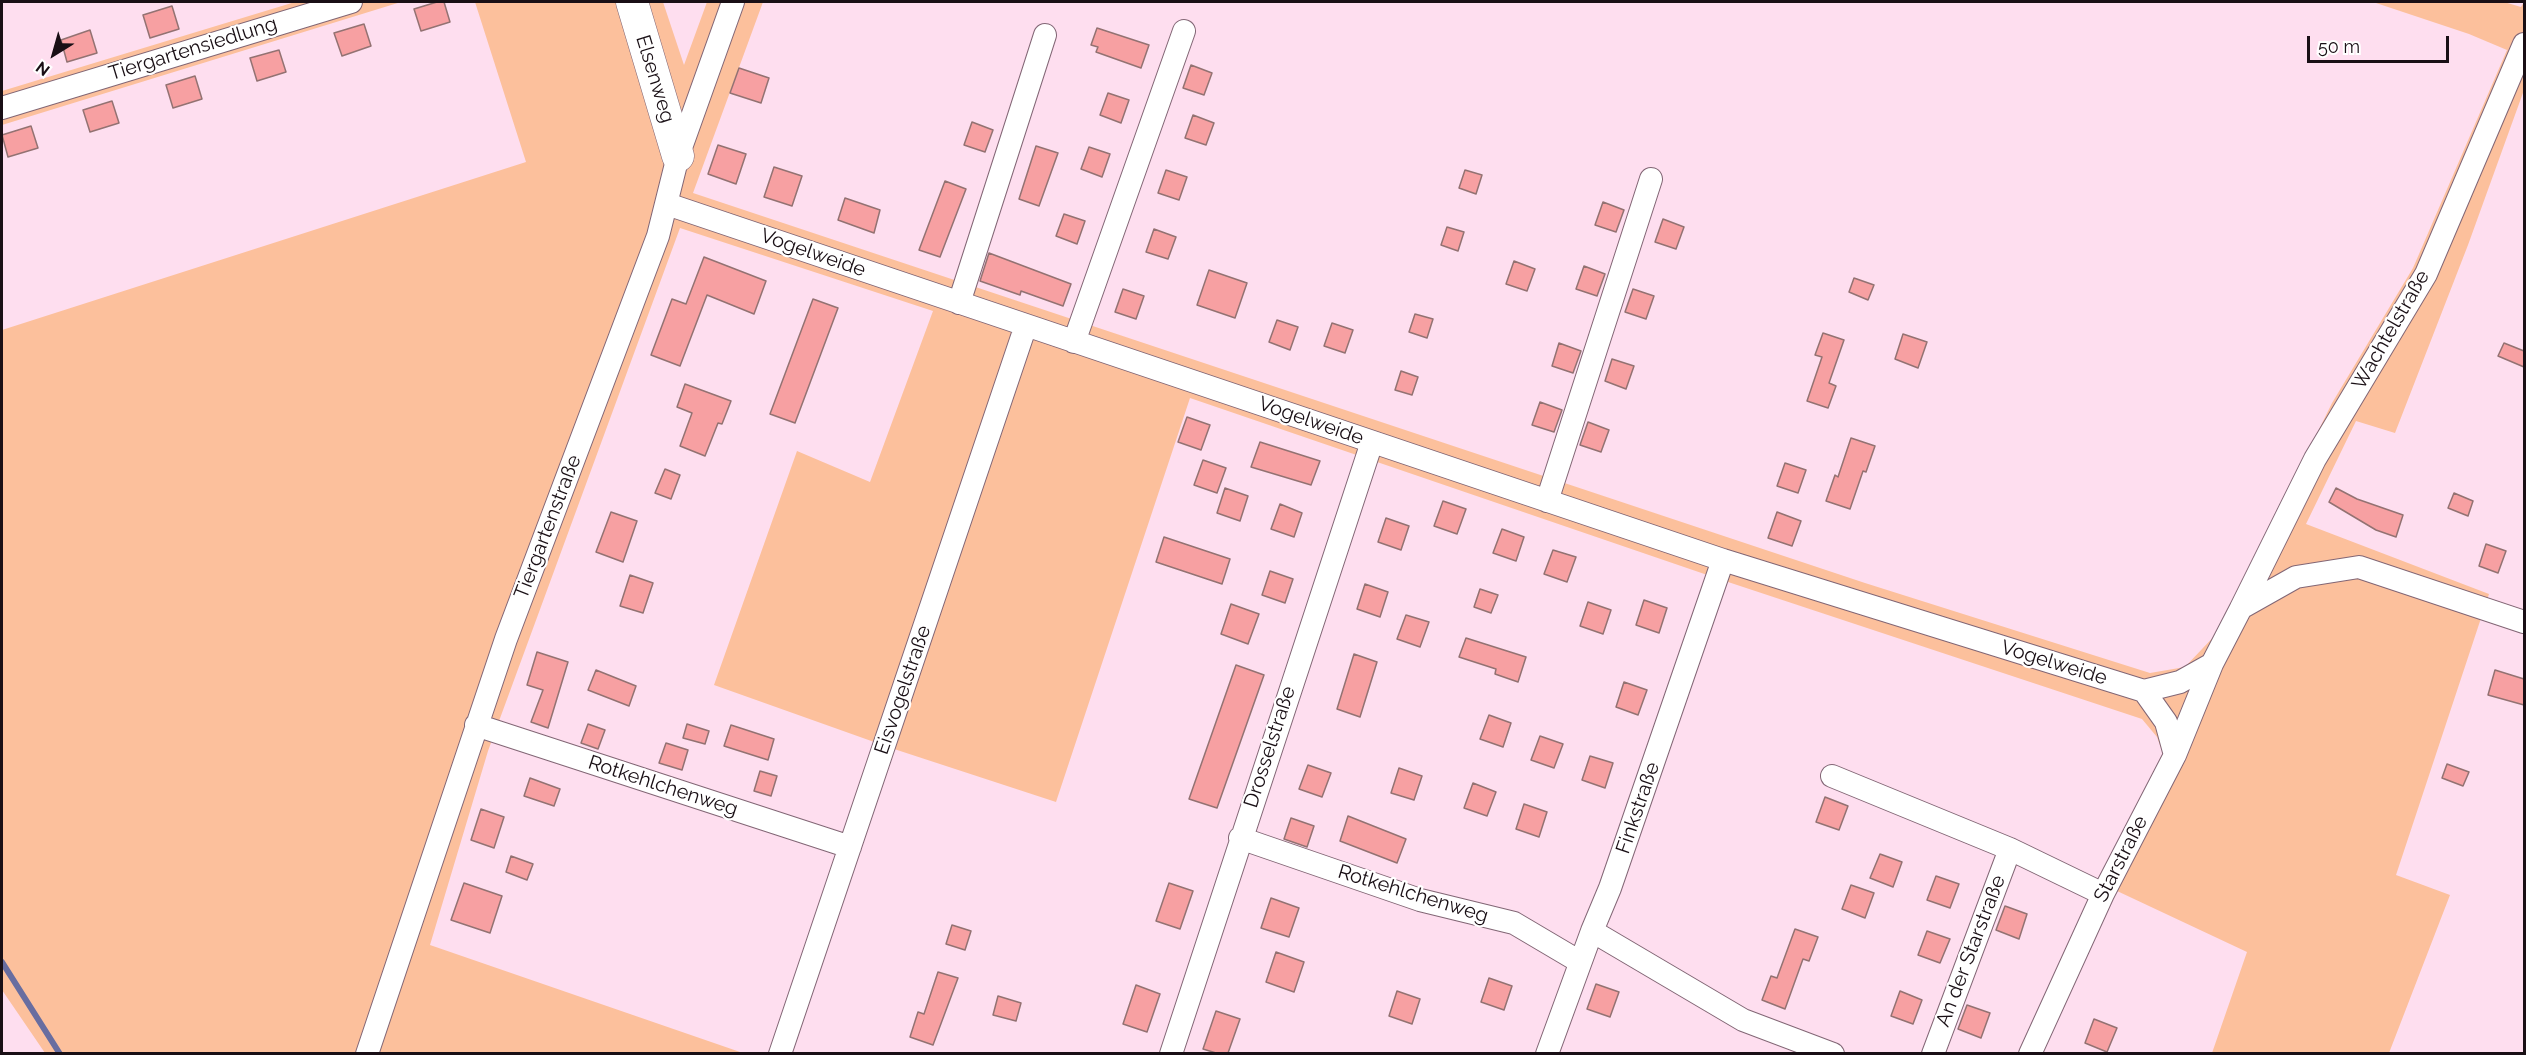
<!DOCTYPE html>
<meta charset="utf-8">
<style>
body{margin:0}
#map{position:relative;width:2526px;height:1055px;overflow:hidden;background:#fedeef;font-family:Raleway,sans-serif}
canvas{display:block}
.frame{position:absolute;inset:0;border:3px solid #190f15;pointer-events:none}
.north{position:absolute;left:24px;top:24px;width:60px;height:60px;-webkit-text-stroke:4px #fff;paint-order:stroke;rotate:217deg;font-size:16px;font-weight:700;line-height:24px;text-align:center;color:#190f15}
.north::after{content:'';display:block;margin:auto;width:21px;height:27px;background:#190f15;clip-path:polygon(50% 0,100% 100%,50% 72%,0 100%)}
.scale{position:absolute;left:2307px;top:36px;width:142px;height:27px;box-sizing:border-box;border:3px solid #190f15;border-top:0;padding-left:8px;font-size:18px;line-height:21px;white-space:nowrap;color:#190f15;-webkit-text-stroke:4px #fff;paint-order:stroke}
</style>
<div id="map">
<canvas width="2526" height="1055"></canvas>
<div class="frame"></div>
<div class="north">N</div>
<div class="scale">50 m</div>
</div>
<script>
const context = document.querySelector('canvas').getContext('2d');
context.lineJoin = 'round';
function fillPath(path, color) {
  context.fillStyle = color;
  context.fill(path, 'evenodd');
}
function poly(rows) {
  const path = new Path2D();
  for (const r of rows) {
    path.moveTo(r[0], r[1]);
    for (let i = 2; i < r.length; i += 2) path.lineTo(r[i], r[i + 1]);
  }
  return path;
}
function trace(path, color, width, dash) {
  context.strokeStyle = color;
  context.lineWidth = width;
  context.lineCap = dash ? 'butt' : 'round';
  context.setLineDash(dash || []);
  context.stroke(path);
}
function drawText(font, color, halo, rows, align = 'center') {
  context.font = font + ' Raleway,sans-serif';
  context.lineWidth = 4.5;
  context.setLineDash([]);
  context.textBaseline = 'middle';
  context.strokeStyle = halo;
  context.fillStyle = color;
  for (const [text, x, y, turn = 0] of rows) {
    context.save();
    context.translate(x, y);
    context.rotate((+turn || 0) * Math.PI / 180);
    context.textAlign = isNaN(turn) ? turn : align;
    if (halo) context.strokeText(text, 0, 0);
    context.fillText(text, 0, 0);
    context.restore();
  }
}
fillPath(poly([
 [295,2,401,2,2,125,2,91],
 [475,2,663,2,684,65,707,2,763,2,693,193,1865,583,2150,673,2185,667,2220,630,2332,403,2413,268,2507,50,2469,34,2373,2,2504,2,2521,7,2524,2,2524,90,2468,245,2395,433,2356,421,2306,524,2489,594,2396,875,2450,895,2389,1053,2212,1053,2247,952,2100,883,2163,753,2157,737,2142,719,1722,580,1190,398,1056,802,891,748,714,685,797,451,870,482,933,311,680,228,488,751,430,945,743,1053,45,1053,2,990,2,330,526,162]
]), '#fcc09c');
trace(poly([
 [2,962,60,1054]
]), '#686da0', 6);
const building = poly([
 [437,2,444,2,450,22,421,31,414,9,437,2],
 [172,6,179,29,150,38,143,15,172,6],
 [364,24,371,46,342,56,334,33,364,24],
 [1097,28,1149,45,1141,68,1096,52,1098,47,1091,45,1097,28],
 [90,30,97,53,67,62,61,40,90,30],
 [279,50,286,72,257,81,250,58,279,50],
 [1191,65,1212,73,1204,95,1183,88,1191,65],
 [739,68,769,78,761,103,730,93,739,68],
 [195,76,202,99,173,108,166,85,195,76],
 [1108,93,1129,100,1121,123,1100,115,1108,93],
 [112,101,119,123,90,132,83,110,112,101],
 [1193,115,1214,123,1206,145,1185,138,1193,115],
 [972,122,993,130,985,152,964,145,972,122],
 [31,126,38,148,8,157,2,135,31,126],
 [718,145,746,154,736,184,708,174,718,145],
 [1036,146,1058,153,1039,206,1019,199,1036,146],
 [1089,147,1110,154,1102,177,1081,169,1089,147],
 [774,167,802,176,792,206,764,197,774,167],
 [1166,170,1187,177,1179,200,1158,193,1166,170],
 [1465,170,1482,175,1476,194,1459,188,1465,170],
 [945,181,966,189,940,257,919,250,945,181],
 [845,198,880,210,874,233,838,220,845,198],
 [1603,202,1624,210,1616,232,1595,225,1603,202],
 [1064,214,1085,221,1077,244,1056,236,1064,214],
 [1663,219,1684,227,1676,249,1655,242,1663,219],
 [1447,227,1464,232,1458,251,1441,245,1447,227],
 [1154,229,1176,237,1168,259,1146,252,1154,229],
 [989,253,1071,284,1063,306,1021,291,1020,295,980,281,989,253],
 [704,257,766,281,754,314,707,295,680,366,651,355,672,299,686,304,704,257],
 [1514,261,1535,269,1527,291,1506,284,1514,261],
 [1584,266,1605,274,1597,296,1576,289,1584,266],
 [1209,270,1247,283,1235,318,1197,305,1209,270],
 [1854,278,1874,285,1868,300,1849,292,1854,278],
 [1123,289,1144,296,1136,319,1115,312,1123,289],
 [1633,289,1654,296,1646,319,1625,312,1633,289],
 [813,299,838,308,795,423,770,414,813,299],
 [1415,314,1433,319,1427,338,1409,332,1415,314],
 [1277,320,1298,327,1290,350,1269,342,1277,320],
 [1332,323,1353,330,1345,353,1324,346,1332,323],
 [1823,333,1844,340,1829,383,1836,386,1828,408,1807,401,1822,357,1815,355,1823,333],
 [1903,334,1927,342,1918,368,1895,359,1903,334],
 [1559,343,1581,351,1573,373,1552,366,1559,343],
 [2504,343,2524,351,2524,367,2498,356,2504,343],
 [1612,359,1634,366,1626,389,1605,381,1612,359],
 [1401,371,1418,377,1412,395,1395,390,1401,371],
 [685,384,731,401,722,424,718,423,705,456,680,446,692,413,677,407,685,384],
 [1540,402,1562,410,1554,432,1532,425,1540,402],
 [1187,417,1210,425,1201,450,1178,442,1187,417],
 [1588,422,1609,430,1601,452,1580,445,1588,422],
 [1851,438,1875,446,1866,472,1863,471,1850,509,1826,501,1835,475,1838,477,1851,438],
 [1260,442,1320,461,1311,485,1251,467,1260,442],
 [1203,460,1226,468,1217,493,1194,485,1203,460],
 [1785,463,1806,470,1798,493,1777,486,1785,463],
 [665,469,680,475,671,499,655,493,665,469],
 [1225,488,1248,496,1240,521,1217,513,1225,488],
 [2336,488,2357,499,2403,515,2396,537,2376,530,2329,502,2336,488],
 [2454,493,2473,501,2468,516,2448,508,2454,493],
 [1443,501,1466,509,1457,534,1434,526,1443,501],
 [1280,504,1302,513,1294,537,1271,529,1280,504],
 [611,512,637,521,623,562,596,552,611,512],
 [1777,512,1801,521,1792,546,1768,538,1777,512],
 [1386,518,1409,526,1401,550,1378,542,1386,518],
 [1502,529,1524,537,1516,561,1493,553,1502,529],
 [1164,537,1230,559,1222,584,1156,562,1164,537],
 [2486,544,2506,551,2498,573,2479,566,2486,544],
 [1553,550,1576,557,1567,582,1544,574,1553,550],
 [1270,571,1293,579,1285,603,1262,595,1270,571],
 [630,575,653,583,643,613,620,606,630,575],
 [1365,584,1388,592,1380,617,1357,609,1365,584],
 [1480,589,1498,595,1491,613,1474,607,1480,589],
 [1644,600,1667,608,1659,633,1636,625,1644,600],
 [1588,602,1611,610,1603,634,1580,626,1588,602],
 [1231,604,1259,614,1248,644,1221,634,1231,604],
 [1406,615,1429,622,1420,647,1397,639,1406,615],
 [1466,638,1526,657,1518,682,1495,674,1496,669,1459,657,1466,638],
 [537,652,568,662,548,728,531,722,543,690,527,685,537,652],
 [1354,654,1377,662,1360,717,1337,709,1354,654],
 [1236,665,1264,675,1217,808,1189,799,1236,665],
 [596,670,636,686,629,706,588,690,596,670],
 [2495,670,2524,679,2524,705,2488,695,2495,670],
 [1624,682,1647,690,1638,715,1616,707,1624,682],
 [1489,715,1511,723,1503,747,1480,739,1489,715],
 [588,724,605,730,598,749,581,743,588,724],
 [687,724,709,731,705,744,683,738,687,724],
 [731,725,774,739,768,760,724,746,731,725],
 [1540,736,1563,744,1554,768,1531,760,1540,736],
 [666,743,688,750,682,770,659,763,666,743],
 [1590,756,1613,763,1605,788,1582,780,1590,756],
 [2447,764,2469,772,2463,786,2442,778,2447,764],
 [1308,765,1331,773,1322,797,1299,789,1308,765],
 [1399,768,1422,776,1414,800,1391,793,1399,768],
 [760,771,777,776,771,796,754,791,760,771],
 [530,778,560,789,554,806,524,796,530,778],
 [1473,783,1496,792,1487,816,1464,808,1473,783],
 [1825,797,1848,806,1839,830,1816,822,1825,797],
 [1524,804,1547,812,1539,837,1516,829,1524,804],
 [481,809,504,817,494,848,471,840,481,809],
 [1348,816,1406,839,1397,863,1340,841,1348,816],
 [1291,818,1314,826,1307,847,1284,839,1291,818],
 [1880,854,1902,862,1893,887,1870,878,1880,854],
 [511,856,533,864,527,880,506,872,511,856],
 [1936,876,1959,884,1950,908,1927,900,1936,876],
 [464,883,502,896,490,933,451,920,464,883],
 [1169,883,1193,891,1180,929,1156,921,1169,883],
 [1851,885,1874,893,1865,918,1842,909,1851,885],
 [1271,898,1299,908,1289,937,1261,928,1271,898],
 [2005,906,2027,914,2019,939,1996,930,2005,906],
 [952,925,971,931,965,950,946,944,952,925],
 [1795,929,1818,937,1809,961,1803,959,1785,1009,1762,1000,1771,976,1777,978,1795,929],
 [1927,931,1950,939,1940,963,1918,955,1927,931],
 [1276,952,1304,962,1294,992,1266,982,1276,952],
 [938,972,958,978,933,1045,910,1037,918,1012,924,1014,938,972],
 [1489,978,1512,986,1504,1010,1481,1002,1489,978],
 [1596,984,1619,992,1610,1017,1587,1009,1596,984],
 [1136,985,1160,994,1147,1032,1123,1024,1136,985],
 [1397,991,1420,999,1412,1024,1389,1016,1397,991],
 [1900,991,1922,1000,1913,1024,1891,1016,1900,991],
 [998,996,1021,1003,1016,1021,993,1015,998,996],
 [1967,1005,1990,1013,1981,1038,1958,1029,1967,1005],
 [1216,1011,1240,1019,1228,1053,1216,1053,1203,1049,1216,1011],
 [2094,1019,2117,1028,2107,1052,2085,1043,2094,1019]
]);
fillPath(building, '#f7a0a2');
trace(building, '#937272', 1.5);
const street = poly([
 [2,108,351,2],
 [667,204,1723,560,2144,691,2180,682,2212,664,2241,608,2296,577,2359,567,2524,622],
 [959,303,1045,35],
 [1074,342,1184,31],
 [1547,501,1651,179],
 [2241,608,2315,459,2426,274,2524,44],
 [2144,691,2166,722,2175,755],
 [476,725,850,847],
 [1832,776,2010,849,2103,894],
 [1240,838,1420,900,1514,923,1580,962],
 [1592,931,1743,1020,1833,1054],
 [367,1054,506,639,658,236,678,156,733,2],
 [780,1054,1026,325],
 [1171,1054,1372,442],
 [1547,1054,1592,931,1610,888,1723,560],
 [1933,1054,2010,849],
 [2030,1054,2103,894,2175,755,2212,664]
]);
const secondary = poly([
 [632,2,678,156]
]);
trace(street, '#826675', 24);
trace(secondary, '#826675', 33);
trace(street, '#fff', 22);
trace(secondary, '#fff', 32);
drawText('20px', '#190f15', '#fff', [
 ["Tiergartensiedlung",193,49,-17],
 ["Elsenweg",655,79,73],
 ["Vogelweide",813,253,19],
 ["Wachtelstraße",2391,330,-60],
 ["Vogelweide",1311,421,19],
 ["Tiergartenstraße",548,527,-69],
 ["Vogelweide",2054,663,17],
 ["Eisvogelstraße",903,690,-71],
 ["Drosselstraße",1270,747,-72],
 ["Rotkehlchenweg",663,786,18],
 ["Finkstraße",1638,808,-71],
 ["Starstraße",2121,859,-63],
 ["Rotkehlchenweg",1413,894,17],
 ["An der Starstraße",1971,951,-69]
]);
</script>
